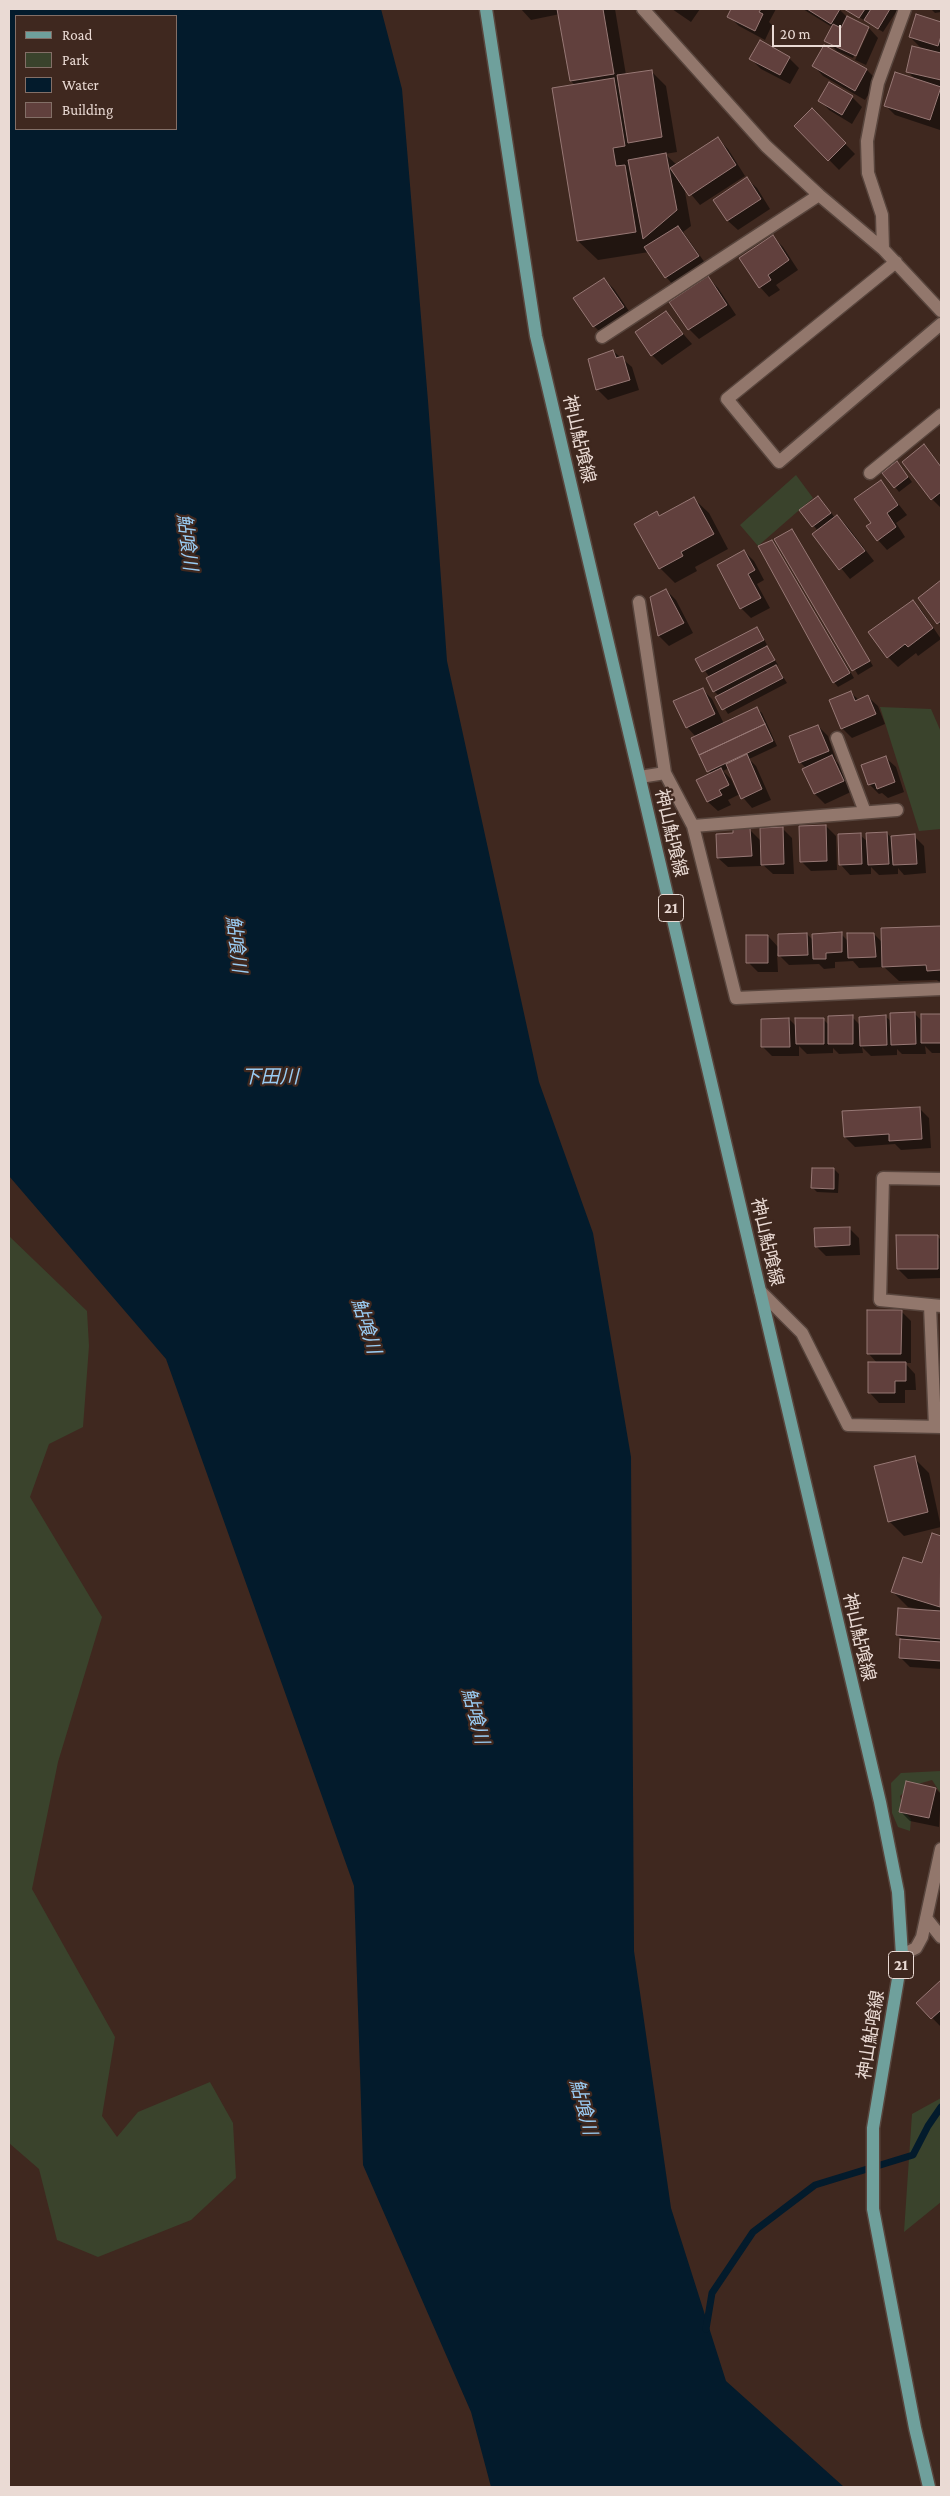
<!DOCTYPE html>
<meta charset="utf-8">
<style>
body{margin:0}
#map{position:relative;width:950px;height:2496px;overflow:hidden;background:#3f281f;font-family:"Crimson Pro",serif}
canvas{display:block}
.frame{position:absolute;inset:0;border:10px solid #eadad4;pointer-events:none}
.legend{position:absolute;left:15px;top:15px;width:162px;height:115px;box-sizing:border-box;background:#3f281f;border:1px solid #836f67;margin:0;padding:6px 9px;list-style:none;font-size:15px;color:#eadad4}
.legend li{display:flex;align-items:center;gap:10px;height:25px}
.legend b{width:25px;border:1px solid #836f67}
.scale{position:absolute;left:772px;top:25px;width:69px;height:22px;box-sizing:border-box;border:2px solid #eadad4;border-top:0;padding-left:6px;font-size:15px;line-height:18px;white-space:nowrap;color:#eadad4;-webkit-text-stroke:4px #3f281f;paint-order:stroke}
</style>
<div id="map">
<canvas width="950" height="2496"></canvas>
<div class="frame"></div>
<ul class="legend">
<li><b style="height:6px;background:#6fa09c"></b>Road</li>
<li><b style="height:14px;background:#3a432c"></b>Park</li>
<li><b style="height:14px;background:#031b2c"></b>Water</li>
<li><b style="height:14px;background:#61403d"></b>Building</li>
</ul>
<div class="scale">20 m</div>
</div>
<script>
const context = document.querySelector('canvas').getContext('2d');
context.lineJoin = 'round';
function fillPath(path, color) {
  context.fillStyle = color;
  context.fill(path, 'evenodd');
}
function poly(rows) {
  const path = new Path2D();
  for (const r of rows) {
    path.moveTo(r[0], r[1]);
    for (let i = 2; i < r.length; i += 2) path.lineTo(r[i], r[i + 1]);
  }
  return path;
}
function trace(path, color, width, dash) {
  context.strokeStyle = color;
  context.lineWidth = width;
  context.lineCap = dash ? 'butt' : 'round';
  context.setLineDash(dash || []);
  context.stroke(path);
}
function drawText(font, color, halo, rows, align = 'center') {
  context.font = font + ' "Crimson Pro","Noto Sans JP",serif';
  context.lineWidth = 4.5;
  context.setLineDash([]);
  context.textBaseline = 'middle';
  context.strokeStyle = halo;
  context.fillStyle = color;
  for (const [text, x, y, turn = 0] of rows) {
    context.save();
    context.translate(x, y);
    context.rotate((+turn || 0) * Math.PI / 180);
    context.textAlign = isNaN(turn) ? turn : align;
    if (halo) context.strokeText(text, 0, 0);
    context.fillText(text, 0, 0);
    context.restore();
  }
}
fillPath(poly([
 [796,475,813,498,758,546,740,525],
 [880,707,931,709,941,732,941,829,919,831],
 [9,1236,87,1311,89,1346,83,1427,49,1444,30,1497,102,1617,58,1762,32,1889,115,2037,102,2116,117,2137,138,2112,210,2082,233,2123,236,2178,191,2220,98,2257,57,2240,39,2169,9,2143],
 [941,1771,941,1794,932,1780,911,1786,900,1796,903,1810,911,1819,910,1831,898,1827,892,1813,891,1783,901,1773],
 [941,2098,941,2202,904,2232,912,2114]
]), '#3a432c');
fillPath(poly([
 [9,9,381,9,402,89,428,401,447,661,539,1082,593,1233,631,1457,634,1951,671,2208,726,2381,844,2487,491,2487,471,2412,363,2165,354,1886,166,1359,9,1176],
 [16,16,176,16,176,129,16,129]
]), '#031b2c');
fillPath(poly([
 [521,9,615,9,626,75,651,71,666,86,677,152,665,154,677,165,718,139,728,149,745,176,700,205,684,186,691,226,683,232,708,267,675,287,666,277,649,252,598,260,578,241,554,89,576,86,571,81,560,14,531,20],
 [672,9,700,9,691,22],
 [733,9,776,9,769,22,772,25,765,40,739,26,729,16],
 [803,9,841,9,840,10,849,19,869,28,878,38,866,65,855,60,869,30,866,30,853,58,837,51,826,40,832,27],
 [846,9,898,9,883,32],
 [931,9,941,9,941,12,935,13],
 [917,16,941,24,940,130,895,115,886,106,916,80,908,72,929,52,930,50,920,47,910,37],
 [825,46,867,70,877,80,865,100,823,76,814,66],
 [789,58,799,68,790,84,761,69,751,59],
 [852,97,862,107,852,124,829,110,820,100],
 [812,110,855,154,839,170,796,126],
 [747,179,757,188,770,209,738,230,728,221,714,200],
 [773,237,783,247,798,270,776,285,780,290,769,297,760,287],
 [708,278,718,288,736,315,699,339,689,329,671,303],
 [604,279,614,289,633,317,604,336,594,326],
 [665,313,692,344,662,365,652,355],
 [613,351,632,367,639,390,608,400,598,390,589,360],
 [924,446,941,466,941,508,932,499],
 [901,467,912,482,899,492,884,473],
 [881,482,907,515,896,523,905,537,887,550,878,540,873,523],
 [694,499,709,513,728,549,695,567,697,571,675,583,660,568,657,513,661,517],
 [823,502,835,518,837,516,847,526,874,561,850,579,813,534,818,531,801,510],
 [792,530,873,666,858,675,776,539],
 [772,542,854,678,838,687,834,682],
 [744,551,754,561,764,580,757,584,770,608,751,618,741,608],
 [941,582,941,626,920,598],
 [666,590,676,600,693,633,669,646,659,636,651,598],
 [913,601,922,611,941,639,918,656,916,653,898,667,888,657],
 [756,628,761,633,767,645,766,646,778,665,776,666,787,683,728,714,717,697,719,696,714,691,710,678,697,659],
 [702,689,712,699,724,724,757,709,762,713,777,746,749,759,756,766,771,800,752,808,740,794,728,800,731,805,718,811,708,802,698,780,711,774,696,737,687,727],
 [729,768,740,793,738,794,731,779,723,771],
 [851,693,859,700,868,697,878,706,885,724,852,738,842,728],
 [818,726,828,736,836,761,842,767,853,791,825,804,815,794,804,770,807,769,800,762],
 [886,758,896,767,904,792,888,798,882,793,879,794,869,784],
 [826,826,836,836,837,870,811,871,801,861],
 [782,828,792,838,794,874,773,874,761,863,761,866,728,867,718,858,734,835,750,830,762,842],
 [887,833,893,840,914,836,924,846,926,873,904,875,898,868,898,874,879,875,871,867,871,874,850,875,841,865,860,835,868,842],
 [941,927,941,984,937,980,899,981,884,967,859,968,853,961,835,962,835,968,824,969,819,964,789,965,777,953,778,972,758,972,748,962,768,936,779,948,807,934,813,940,841,934,848,941,874,934,883,943,883,929],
 [915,1014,922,1021,922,1015,941,1015,941,1053,932,1053,925,1046,926,1054,902,1054,897,1049,897,1055,871,1056,862,1047,863,1053,839,1054,833,1048,833,1053,807,1054,799,1046,799,1056,772,1056,762,1046,789,1019,797,1027,823,1019,829,1025,852,1017,860,1025,886,1017,892,1022],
 [919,1108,929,1118,931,1148,901,1150,895,1144,855,1147,845,1137],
 [834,1169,839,1174,838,1193,817,1192,812,1187],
 [849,1228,859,1238,860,1255,826,1256,816,1246],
 [937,1236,941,1240,941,1278,908,1279,898,1269],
 [901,1311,911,1321,911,1363,905,1363,915,1374,916,1390,905,1390,905,1403,879,1403,870,1393,878,1364,868,1353],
 [914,1458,929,1473,941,1527,904,1536,889,1521],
 [933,1534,941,1537,941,1669,910,1667,900,1657,902,1639,897,1635,917,1609,908,1607,893,1592,922,1565],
 [936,1789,941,1794,939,1827,910,1821,900,1811],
 [941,1981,941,2027,918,2003]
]), '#0007');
trace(poly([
 [706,2329,712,2293,753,2232,815,2185,913,2155,928,2126,941,2107]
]), '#031b2c', 7);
const building = poly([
 [557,9,603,9,614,74,570,81,557,9],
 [731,9,761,9,759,12,763,14,755,31,727,17,731,9],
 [807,9,840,9,831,24,807,9],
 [844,9,865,9,859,18,844,9],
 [871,9,890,9,878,29,864,20,871,9],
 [916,14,941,22,941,36,938,46,909,37,916,14],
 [847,16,869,27,856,56,824,41,833,24,841,28,847,16],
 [760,40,790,57,780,75,749,59,760,40],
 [824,45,867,69,855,91,812,66,824,45],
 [912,46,941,53,941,80,906,72,912,46],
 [652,70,662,137,628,143,617,75,652,70],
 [895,72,941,87,930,120,884,106,895,72],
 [614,78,625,146,613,148,616,166,625,165,636,232,577,241,552,88,614,78],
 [829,82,853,96,842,115,818,101,829,82],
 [812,108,846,143,828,161,794,126,812,108],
 [718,137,736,165,689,196,670,168,718,137],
 [666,153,677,210,643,239,628,160,666,153],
 [747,177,761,199,727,221,713,200,747,177],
 [678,226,699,256,665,278,644,247,678,226],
 [773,235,789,260,768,275,771,280,759,288,739,258,773,235],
 [708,276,727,305,688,330,669,302,708,276],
 [604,278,624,307,593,327,573,298,604,278],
 [666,311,683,334,651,356,635,332,666,311],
 [613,350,616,358,623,356,630,380,596,390,588,359,613,350],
 [924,444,941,467,941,492,931,500,902,462,924,444],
 [897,461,908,477,894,488,882,473,897,461],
 [881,480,898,505,887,513,896,527,877,541,866,526,871,523,854,499,881,480],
 [818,496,831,513,812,527,799,510,818,496],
 [694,497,714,534,681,552,683,556,659,569,634,524,657,511,659,516,694,497],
 [837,515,865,551,839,570,812,534,837,515],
 [792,529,870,661,852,671,774,539,792,529],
 [772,540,850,673,833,683,758,546,772,540],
 [744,550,755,570,748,574,761,598,740,609,717,565,744,550],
 [941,580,941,621,937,624,918,598,941,580],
 [666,589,684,623,658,636,650,597,666,589],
 [913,600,933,628,908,647,905,644,887,658,868,632,913,600],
 [757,627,764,640,702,672,695,659,757,627],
 [767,646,775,660,713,692,706,678,767,646],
 [776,665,783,678,722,710,715,697,776,665],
 [703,688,715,714,686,728,673,701,703,688],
 [851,691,855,701,868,695,876,714,841,729,829,700,851,691],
 [757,707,765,724,699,755,691,738,757,707],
 [765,724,773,741,707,772,699,755,765,724],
 [818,725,829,751,799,763,789,736,818,725],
 [747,754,762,789,741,799,726,764,747,754],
 [832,755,844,781,814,794,802,769,832,755],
 [886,756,895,782,877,789,875,783,868,785,861,765,886,756],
 [721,768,729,785,719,790,722,795,707,802,696,780,721,768],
 [826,825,827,861,800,862,799,826,826,825],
 [783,827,784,864,761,865,760,828,783,827],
 [750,828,752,856,717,858,716,834,733,833,733,829,750,828],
 [887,832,889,864,868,865,866,833,887,832],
 [861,833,862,864,839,865,838,834,861,833],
 [915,834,917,864,893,865,891,836,915,834],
 [941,926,941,970,927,971,926,965,882,967,881,928,941,926],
 [842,932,842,952,826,953,826,959,813,959,812,934,842,932],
 [807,933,808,955,778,956,778,934,807,933],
 [847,933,874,933,876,957,848,958,847,933],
 [746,935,768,935,768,963,746,963,746,935],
 [915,1012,916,1044,891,1045,890,1013,915,1012],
 [921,1014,941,1014,941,1043,921,1043,921,1014],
 [853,1015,853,1044,828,1044,828,1016,853,1015],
 [886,1015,887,1045,860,1046,859,1017,886,1015],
 [789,1018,790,1047,761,1047,761,1019,789,1018],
 [795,1018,824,1018,824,1044,796,1044,795,1018],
 [920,1107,922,1139,889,1141,889,1134,844,1137,842,1111,920,1107],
 [812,1168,834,1168,834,1189,811,1188,812,1168],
 [850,1227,850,1245,815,1247,814,1228,850,1227],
 [896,1235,938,1235,938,1269,897,1269,896,1235],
 [867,1310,902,1310,901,1354,867,1354,867,1310],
 [868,1362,906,1362,906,1381,895,1381,895,1393,868,1393,868,1362],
 [915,1456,928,1512,888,1522,874,1466,915,1456],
 [932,1533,941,1536,940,1607,891,1592,903,1557,922,1563,932,1533],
 [898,1608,941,1611,941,1639,896,1635,898,1608],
 [900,1639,941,1642,941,1661,899,1658,900,1639],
 [906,1781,936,1788,929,1818,899,1812,906,1781],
 [941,1980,941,2010,931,2019,916,2003,941,1980]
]);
fillPath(building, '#61403d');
trace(building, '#977875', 1);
const minor = poly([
 [643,9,766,146,819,195,883,249],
 [905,9,878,83,867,141,868,173,882,215,883,249,941,311],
 [896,262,727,399,779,462,941,324],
 [602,337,819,195],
 [870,473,941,415],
 [639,602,665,773],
 [837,738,865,812],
 [640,777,665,773,693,826,897,810],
 [693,826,736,998,941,989],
 [941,1179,883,1178,880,1300,941,1306],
 [760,1291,802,1333,848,1425,941,1427],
 [930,1306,935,1427],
 [926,1918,941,1937],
 [902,1955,916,1948,922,1937,941,1849]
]);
const major = poly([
 [486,9,536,336,880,1802,898,1892,902,1955,873,2128,873,2209,915,2428,929,2487]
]);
trace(minor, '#58453d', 15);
trace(major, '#58453d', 15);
trace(minor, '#92776c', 12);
trace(major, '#6fa09c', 12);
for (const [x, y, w] of [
 [671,908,25],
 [901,1965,25]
]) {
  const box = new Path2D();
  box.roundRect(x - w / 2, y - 13.5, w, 27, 4);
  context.fillStyle = '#3f281f';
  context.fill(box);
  trace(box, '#eadad4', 1);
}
drawText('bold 16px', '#eadad4', null, [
 ["21",671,908],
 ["21",901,1965]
]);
drawText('18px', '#eadad4', '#3f281f', [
 ["神山鮎喰線",579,439,77],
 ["神山鮎喰線",671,833,77],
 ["神山鮎喰線",767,1242,77],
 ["神山鮎喰線",859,1637,77],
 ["神山鮎喰線",871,2035,-81]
]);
drawText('italic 19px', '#9accf3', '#3f281f', [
 ["鮎喰川",187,542,83],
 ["鮎喰川",236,944,83],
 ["下田川",270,1077],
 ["鮎喰川",366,1326,73],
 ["鮎喰川",475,1716,75],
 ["鮎喰川",583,2107,75]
]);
</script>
